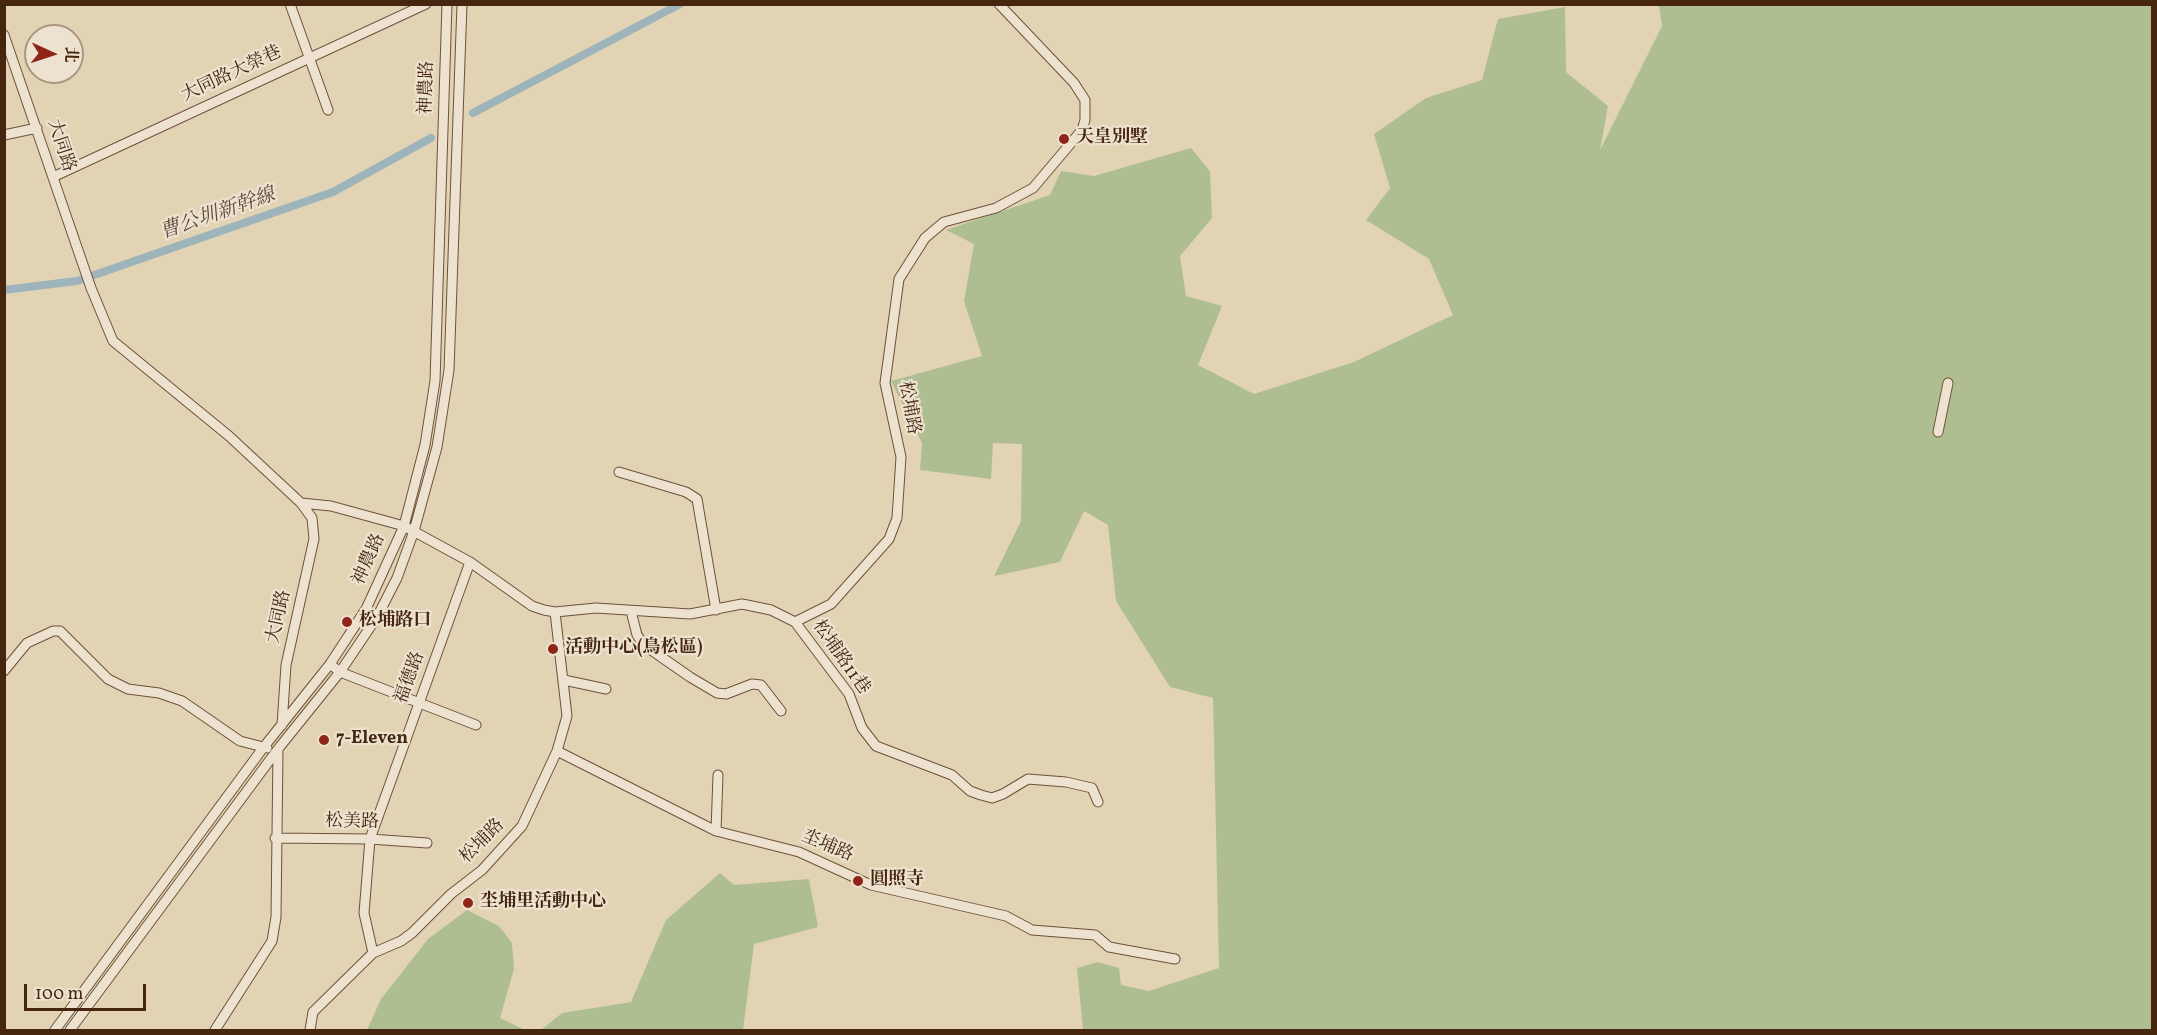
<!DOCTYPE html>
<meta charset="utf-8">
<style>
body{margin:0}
#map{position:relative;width:2157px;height:1035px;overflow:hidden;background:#e3d3b5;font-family:Vollkorn,"Noto Serif TC",serif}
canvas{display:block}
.frame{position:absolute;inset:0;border:6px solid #46260f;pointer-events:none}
.north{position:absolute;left:24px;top:24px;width:60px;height:60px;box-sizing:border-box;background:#ede2cf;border:2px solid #aa9782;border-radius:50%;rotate:93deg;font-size:16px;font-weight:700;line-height:24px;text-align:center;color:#46260f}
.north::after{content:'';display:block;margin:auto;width:21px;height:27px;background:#8f2418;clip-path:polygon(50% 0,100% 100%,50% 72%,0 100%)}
.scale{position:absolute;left:24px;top:984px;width:122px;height:27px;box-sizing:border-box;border:3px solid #46260f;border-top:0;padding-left:8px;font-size:18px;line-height:21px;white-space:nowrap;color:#46260f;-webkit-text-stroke:4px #ede2cf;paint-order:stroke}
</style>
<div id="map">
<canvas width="2157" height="1035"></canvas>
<div class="frame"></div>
<div class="north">北</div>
<div class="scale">100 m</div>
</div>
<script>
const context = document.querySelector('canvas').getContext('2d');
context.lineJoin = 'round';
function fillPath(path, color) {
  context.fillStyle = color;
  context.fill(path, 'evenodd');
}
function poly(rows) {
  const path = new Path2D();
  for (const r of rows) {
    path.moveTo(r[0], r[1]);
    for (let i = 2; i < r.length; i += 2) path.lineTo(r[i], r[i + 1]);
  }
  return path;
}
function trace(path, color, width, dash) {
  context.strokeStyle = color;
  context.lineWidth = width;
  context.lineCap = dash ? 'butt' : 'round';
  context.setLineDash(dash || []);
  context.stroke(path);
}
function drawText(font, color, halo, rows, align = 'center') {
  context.font = font + ' Vollkorn,"Noto Serif TC",serif';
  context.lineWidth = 4.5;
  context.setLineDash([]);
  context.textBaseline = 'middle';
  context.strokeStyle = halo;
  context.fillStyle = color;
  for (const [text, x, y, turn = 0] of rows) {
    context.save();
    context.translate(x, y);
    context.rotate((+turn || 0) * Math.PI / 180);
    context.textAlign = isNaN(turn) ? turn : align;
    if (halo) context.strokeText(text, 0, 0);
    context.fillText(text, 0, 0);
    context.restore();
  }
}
fillPath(poly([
 [1659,5,2152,5,2152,1030,1083,1030,1077,968,1098,962,1119,968,1121,985,1149,991,1219,968,1213,698,1170,687,1116,601,1108,525,1084,511,1060,562,994,576,1021,521,1022,444,993,443,991,479,920,470,922,443,891,381,982,356,964,301,974,244,946,230,1050,195,1061,171,1094,176,1191,148,1210,171,1212,218,1180,256,1186,296,1222,306,1198,365,1254,394,1354,362,1453,315,1429,259,1366,220,1390,188,1374,134,1426,98,1482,80,1498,19,1565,7,1566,72,1608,106,1600,150,1662,26],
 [720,873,734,885,809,879,818,927,754,944,743,1030,541,1030,562,1013,631,1002,666,920],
 [467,910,499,926,512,943,514,969,500,1018,525,1030,367,1030,381,999,428,939]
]), '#afbe91');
trace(poly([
 [473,113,680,4],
 [4,290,77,281,333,192,431,138]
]), '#9cb4ba', 8);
const minor = poly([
 [290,4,328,110],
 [4,35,91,288,113,341,229,436,301,503,312,518,314,539,286,665,282,725],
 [4,135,37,128],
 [53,177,426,4],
 [1938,432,1948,383],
 [619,472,686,492,697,499,716,610],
 [301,503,331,506,404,526,470,562,532,606,544,610,555,612,596,608,690,614,742,604,771,610,795,622,831,604,889,539,897,518,901,457,885,383,899,279,925,238,944,222,996,208,1033,188,1082,130,1085,120,1085,100,1074,83,999,4],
 [631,611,637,635,644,645,690,677,717,693,726,694,752,684,761,685,781,711],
 [795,622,849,694,862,728,876,746,952,775,970,791,981,795,992,798,1003,794,1028,779,1066,782,1092,788,1098,802],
 [330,664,340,672,476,725],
 [4,671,27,643,53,631,60,631,108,679,128,689,159,693,182,701,240,741,267,748],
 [564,680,606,689],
 [557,751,716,831,799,852,871,885,1006,916,1032,930,1095,935,1109,947,1175,959],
 [716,831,718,775],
 [275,838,370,839,427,843],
 [373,953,364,913,370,839,470,562],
 [55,1030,263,748,330,664,366,609,404,526,425,445,435,381,447,4],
 [70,1030,278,749,340,672,377,617,397,578,414,531,437,447,449,370,462,4],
 [215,1030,272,941,276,917,278,750],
 [310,1030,313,1012,373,953,401,941,412,933,451,894,482,870,522,826,557,751,567,716,555,612]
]);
trace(minor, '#6d5138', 11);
trace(minor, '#ede2cf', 9);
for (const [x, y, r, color] of [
 [1064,139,6,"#8f2418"],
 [347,622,6,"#8f2418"],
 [553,649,6,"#8f2418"],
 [324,740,6,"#8f2418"],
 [858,881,6,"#8f2418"],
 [468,903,6,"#8f2418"]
]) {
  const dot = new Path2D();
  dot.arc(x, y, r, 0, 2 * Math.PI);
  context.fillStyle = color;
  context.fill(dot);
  trace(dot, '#ede2cf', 2);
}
drawText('18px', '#46260f', '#ede2cf', [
 ["大同路大榮巷",232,75,-25],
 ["神農路",428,88,-88],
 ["大同路",60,146,72],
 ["松埔路",908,408,80],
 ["神農路",370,560,-66],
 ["大同路",280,617,-77],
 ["松埔路11巷",840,658,55],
 ["福德路",411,678,-70],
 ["松美路",352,823,1],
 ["松埔路",483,842,-45],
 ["坔埔路",827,847,23]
]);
drawText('bold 18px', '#46260f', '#ede2cf', [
 ["天皇別墅",1076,139],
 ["松埔路口",359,622],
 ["活動中心(鳥松區)",565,649],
 ["7-Eleven",336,740],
 ["圓照寺",870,881],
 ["坔埔里活動中心",480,903]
], 'left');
drawText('italic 20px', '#5c4a3a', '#ede2cf', [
 ["曹公圳新幹線",218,215,-19]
]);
</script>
